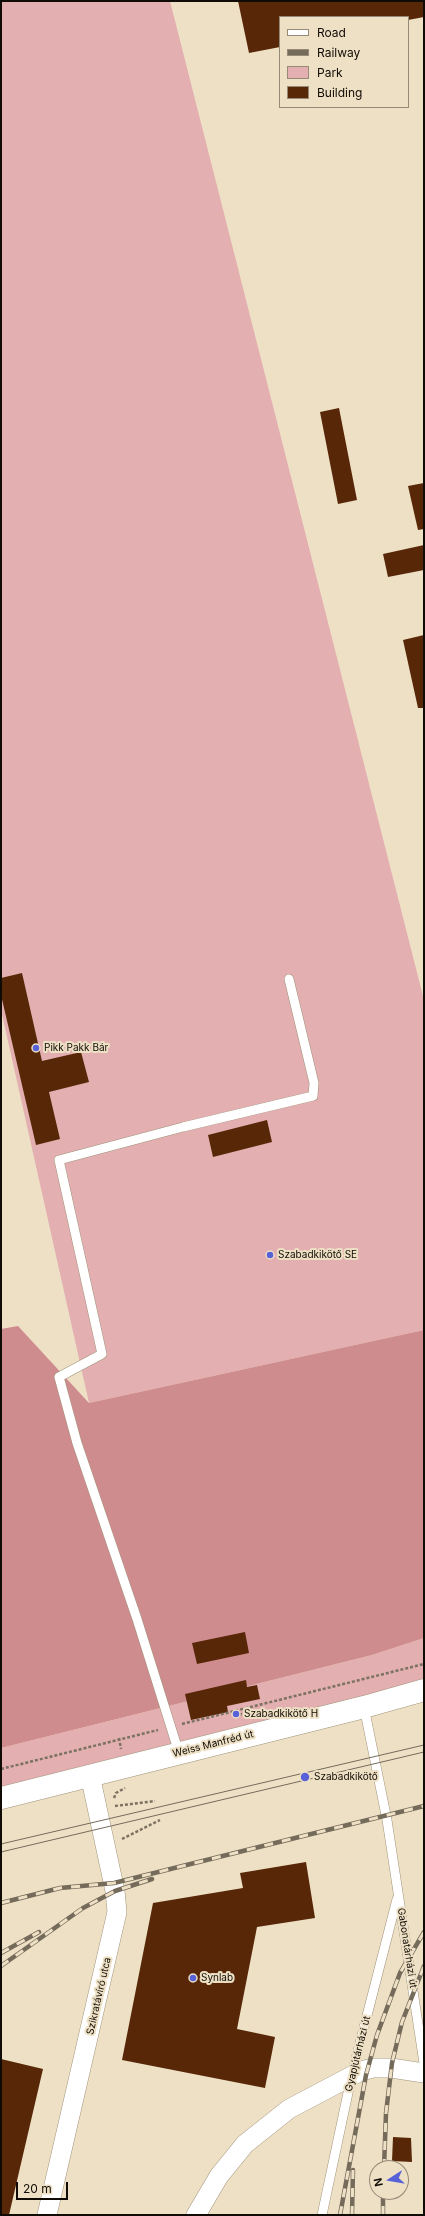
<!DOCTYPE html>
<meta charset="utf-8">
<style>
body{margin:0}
#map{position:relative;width:425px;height:2216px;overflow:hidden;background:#eee0c5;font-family:Inter,sans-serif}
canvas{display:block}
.frame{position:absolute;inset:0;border:2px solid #100b04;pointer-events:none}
.legend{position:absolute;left:279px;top:16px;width:130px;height:92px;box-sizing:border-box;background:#eee0c5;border:1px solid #958b78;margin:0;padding:5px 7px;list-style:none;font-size:12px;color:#100b04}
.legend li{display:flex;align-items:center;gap:8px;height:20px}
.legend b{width:20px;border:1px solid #958b78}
.north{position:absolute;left:369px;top:2160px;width:40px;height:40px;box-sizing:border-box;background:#eee0c5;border:1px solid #958b78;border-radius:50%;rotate:258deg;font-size:11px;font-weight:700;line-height:16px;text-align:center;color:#100b04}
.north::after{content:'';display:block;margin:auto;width:14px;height:18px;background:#5761d8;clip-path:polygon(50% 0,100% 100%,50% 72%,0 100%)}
.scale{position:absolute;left:16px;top:2182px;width:52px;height:18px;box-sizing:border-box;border:2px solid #100b04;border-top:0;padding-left:5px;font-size:12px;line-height:14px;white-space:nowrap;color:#100b04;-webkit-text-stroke:3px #eee0c5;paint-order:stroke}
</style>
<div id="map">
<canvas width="425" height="2216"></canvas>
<div class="frame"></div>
<ul class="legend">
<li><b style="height:5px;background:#fff"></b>Road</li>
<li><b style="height:5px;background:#756b5b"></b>Railway</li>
<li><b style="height:11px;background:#e3afb1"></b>Park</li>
<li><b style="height:11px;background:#572707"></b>Building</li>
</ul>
<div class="north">N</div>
<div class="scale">20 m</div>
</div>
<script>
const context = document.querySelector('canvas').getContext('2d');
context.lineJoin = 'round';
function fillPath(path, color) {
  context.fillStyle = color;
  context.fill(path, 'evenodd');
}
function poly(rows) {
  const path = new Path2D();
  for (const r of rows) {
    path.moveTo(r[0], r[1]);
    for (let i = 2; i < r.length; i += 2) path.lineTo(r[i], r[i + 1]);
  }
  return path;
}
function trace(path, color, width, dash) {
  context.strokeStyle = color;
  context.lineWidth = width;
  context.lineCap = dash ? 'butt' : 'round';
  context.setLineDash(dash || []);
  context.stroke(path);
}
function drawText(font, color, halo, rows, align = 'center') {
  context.font = font + ' Inter,sans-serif';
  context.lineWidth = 4;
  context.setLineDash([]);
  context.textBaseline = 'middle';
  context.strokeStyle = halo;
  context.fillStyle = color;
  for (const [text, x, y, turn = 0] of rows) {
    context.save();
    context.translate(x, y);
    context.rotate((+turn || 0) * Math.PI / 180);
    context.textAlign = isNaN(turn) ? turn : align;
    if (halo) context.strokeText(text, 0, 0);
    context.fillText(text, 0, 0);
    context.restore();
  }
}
fillPath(poly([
 [1,1,170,1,424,1000,424,1330,89,1403,1,1010],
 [424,1638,424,1698,1,1798,1,1748,372,1655]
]), '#e3afb1');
fillPath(poly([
 [18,1326,89,1403,424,1330,424,1638,372,1655,1,1748,1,1329]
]), '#cf8c8f');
fillPath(poly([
 [238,1,424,1,424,17,408,20,408,17,280,17,280,47,249,53],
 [339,408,357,500,338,504,320,412],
 [424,483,424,529,418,530,408,486],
 [424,545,424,570,388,577,383,554],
 [424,635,424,708,418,708,403,640],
 [22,973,42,1061,81,1052,89,1082,49,1092,60,1139,36,1145,1,995,1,978],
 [267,1120,272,1142,213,1157,208,1135],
 [245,1632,249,1653,197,1664,192,1643],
 [246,1680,247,1687,257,1685,260,1699,227,1706,228,1712,191,1720,185,1694],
 [306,1862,315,1918,257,1927,237,2029,275,2037,265,2088,122,2060,153,1903,243,1888,240,1873],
 [1,2059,43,2069,9,2215,1,2215],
 [393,2137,411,2138,412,2162,392,2161]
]), '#572707');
const lane = poly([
 [364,1707,387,1820,424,2063],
 [179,1753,137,1619,77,1443,59,1377,102,1354,59,1160,183,1127,313,1096,314,1083,289,979],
 [322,2215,352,2074,397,1899]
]);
const street = poly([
 [47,2215,117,1912,115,1891,90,1775],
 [196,2215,219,2176,245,2144,289,2109,361,2071,373,2068,391,2068,424,2073]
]);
const secondary = poly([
 [1,1798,364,1707,424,1690]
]);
trace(lane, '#a09279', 10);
trace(street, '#a09279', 20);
trace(secondary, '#a09279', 23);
trace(poly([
 [234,1713,247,1715],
 [182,1724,424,1664],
 [119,1738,121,1749],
 [1,1769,158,1730],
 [114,1798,116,1793,125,1788],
 [115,1806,155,1801],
 [122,1839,160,1820]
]), '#7b7261', 2.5, [3, 2]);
trace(lane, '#fff', 9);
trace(street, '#fff', 19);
trace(secondary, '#fff', 22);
trace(poly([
 [1,1844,424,1745],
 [1,1852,424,1752]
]), '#756b5b', 1);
const rail = poly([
 [1,1903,60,1888,114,1883,424,1806],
 [1,1953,39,1932],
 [1,1966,83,1908,115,1891,152,1879],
 [384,2168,386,2113,392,2063,402,2022,424,1966],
 [340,2215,366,2075,377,2035,400,1973,424,1932],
 [352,2215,353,2170],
 [383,2215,383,2192]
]);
trace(rail, '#756b5b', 4.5);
trace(rail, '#eee0c5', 3, [9]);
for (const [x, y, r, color] of [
 [36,1048,4,"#5761d8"],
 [270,1255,4,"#5761d8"],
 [236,1714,4,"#5761d8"],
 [305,1777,5,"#5761d8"],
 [193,1978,4,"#5761d8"]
]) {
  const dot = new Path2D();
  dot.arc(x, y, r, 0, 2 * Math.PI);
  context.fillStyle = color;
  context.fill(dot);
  trace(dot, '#eee0c5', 1.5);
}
drawText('10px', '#100b04', '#eee0c5', [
 ["Pikk Pakk Bár",44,1048],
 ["Szabadkikötő SE",278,1255],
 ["Szabadkikötő H",244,1714],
 ["Szabadkikötő",314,1777],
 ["Synlab",201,1978]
], 'left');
drawText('10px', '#100b04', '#eee0c5', [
 ["Weiss Manfréd út",213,1744,-14],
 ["Gabonatárházi út",407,1948,81],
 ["Szikratávíró utca",99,1996,-77],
 ["Gyapjútárházi út",358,2054,-76]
]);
</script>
